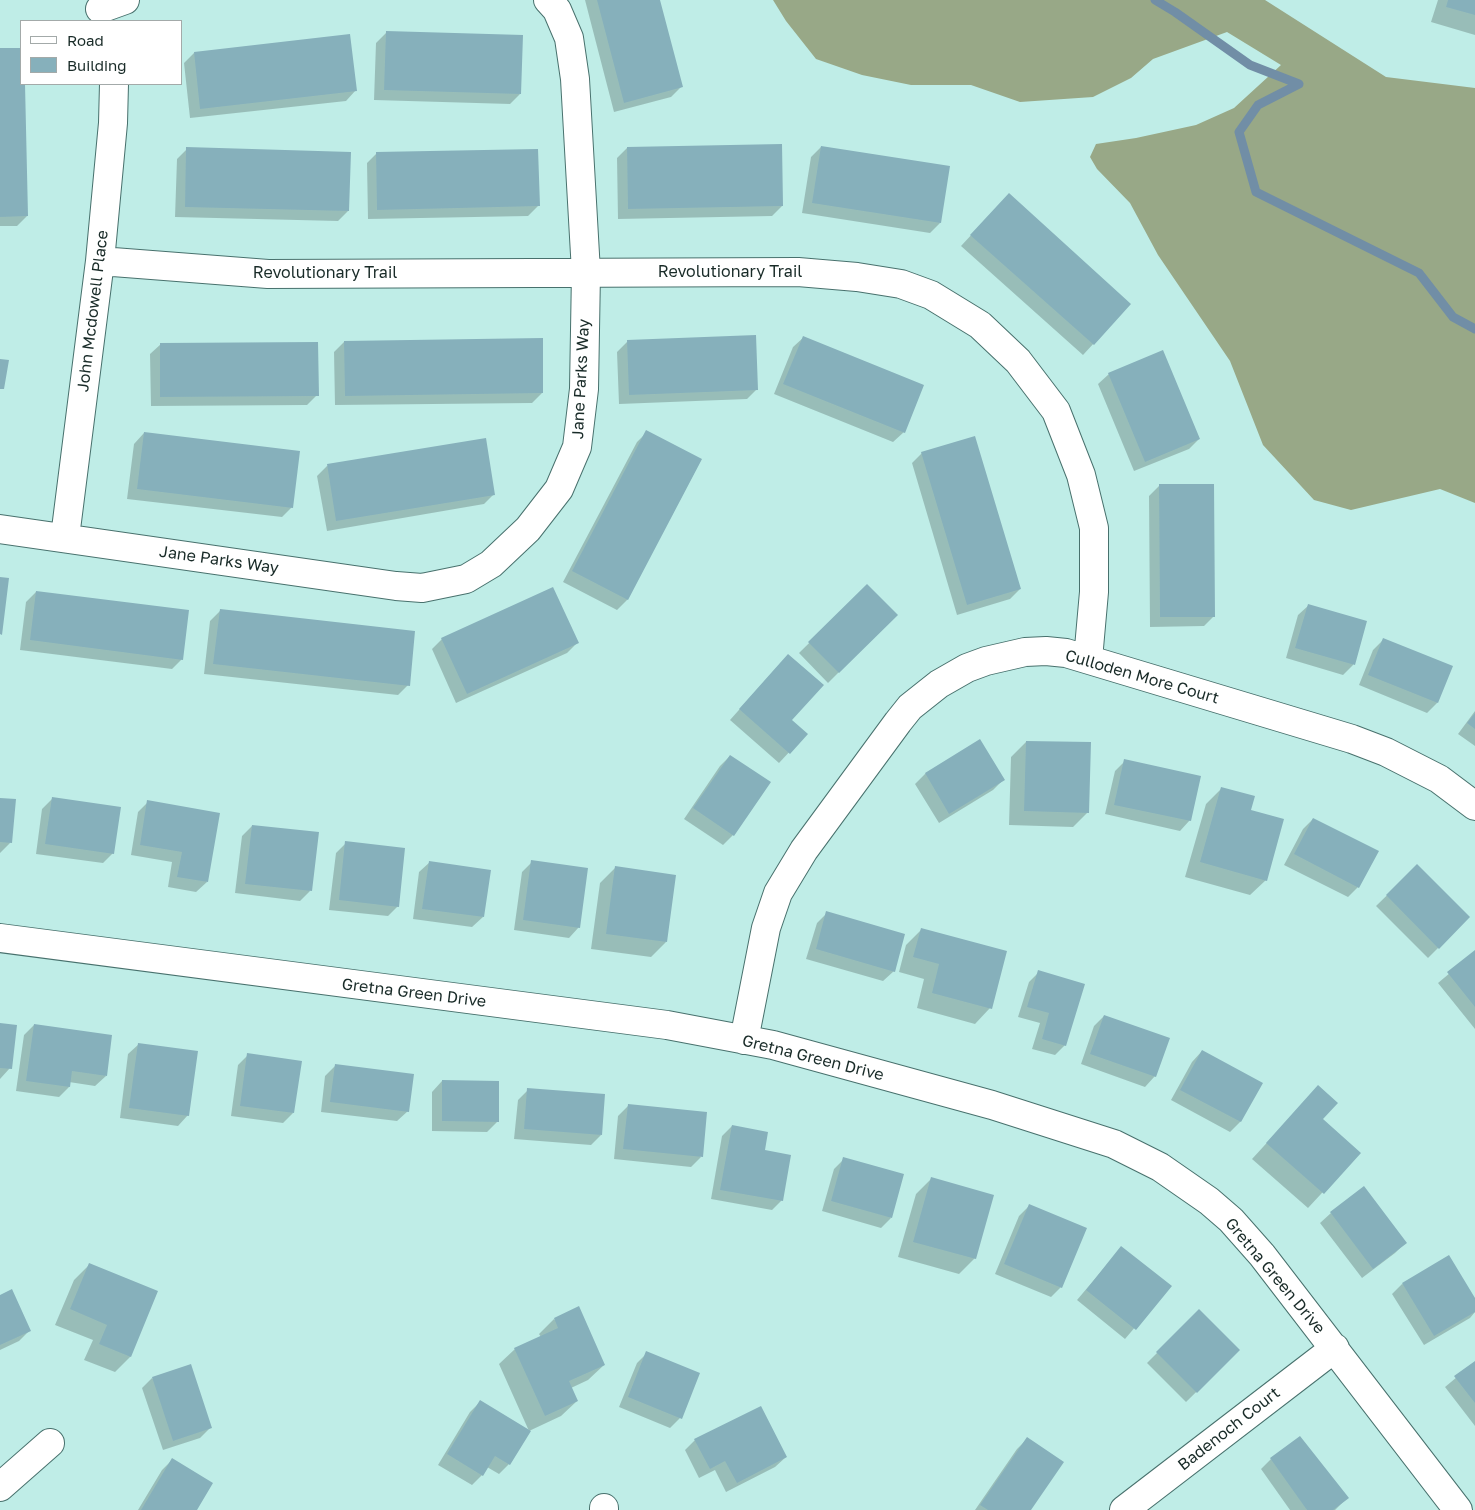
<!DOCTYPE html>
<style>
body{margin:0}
#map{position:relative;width:1475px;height:1510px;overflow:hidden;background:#bfede7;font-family:"Golos Text",sans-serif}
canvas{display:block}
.legend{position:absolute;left:20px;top:20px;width:162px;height:65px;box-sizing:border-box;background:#fff;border:1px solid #a3aaa9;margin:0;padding:6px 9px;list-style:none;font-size:15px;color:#192b28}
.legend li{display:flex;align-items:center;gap:10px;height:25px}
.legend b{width:25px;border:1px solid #a3aaa9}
</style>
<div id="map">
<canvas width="1475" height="1510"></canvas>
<ul class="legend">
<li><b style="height:6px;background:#fff"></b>Road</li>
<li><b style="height:14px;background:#86b0bb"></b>Building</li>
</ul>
</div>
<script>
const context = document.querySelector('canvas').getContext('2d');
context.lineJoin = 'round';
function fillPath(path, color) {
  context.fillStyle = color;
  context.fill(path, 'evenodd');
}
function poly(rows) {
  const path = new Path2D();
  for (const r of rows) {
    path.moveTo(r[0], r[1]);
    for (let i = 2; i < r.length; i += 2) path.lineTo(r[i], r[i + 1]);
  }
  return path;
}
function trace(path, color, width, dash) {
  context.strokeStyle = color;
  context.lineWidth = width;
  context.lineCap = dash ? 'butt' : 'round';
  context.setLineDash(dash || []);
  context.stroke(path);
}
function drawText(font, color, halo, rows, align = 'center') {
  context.font = font + ' "Golos Text",sans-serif';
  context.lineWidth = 4.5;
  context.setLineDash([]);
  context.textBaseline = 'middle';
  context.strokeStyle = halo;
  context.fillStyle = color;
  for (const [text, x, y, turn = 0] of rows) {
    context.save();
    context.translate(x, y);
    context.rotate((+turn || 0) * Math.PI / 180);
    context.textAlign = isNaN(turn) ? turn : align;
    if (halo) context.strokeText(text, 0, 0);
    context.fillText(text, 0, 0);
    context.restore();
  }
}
fillPath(poly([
 [773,0,1265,0,1386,77,1475,88,1475,503,1440,489,1351,510,1314,500,1263,445,1230,361,1158,255,1130,203,1097,169,1090,157,1096,144,1136,138,1196,125,1234,108,1281,65,1227,32,1153,59,1131,78,1093,97,1020,102,971,85,911,85,862,75,816,59,786,21]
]), '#98a887');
fillPath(poly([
 [585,0,659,0,681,87,671,97,614,112],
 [1438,0,1475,0,1475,35,1431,22],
 [386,33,520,94,510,104,374,100,376,43],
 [0,49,21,49,21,84,24,84,27,216,17,226,0,226],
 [194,53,356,90,346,101,190,118,184,63],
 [821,147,949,167,940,223,930,233,802,213,811,157],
 [627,148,782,206,772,216,618,219,617,158],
 [187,149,348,211,338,221,175,217,177,159],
 [377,153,538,206,528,216,368,219,367,163],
 [999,205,1130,304,1083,355,961,246],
 [754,336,757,389,747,399,619,404,617,352,627,342],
 [804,337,904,432,893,442,774,394,793,347],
 [344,342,542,393,532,403,335,405,334,352],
 [161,344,317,395,307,405,151,406,150,354],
 [1109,374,1199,439,1189,449,1134,471,1098,384],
 [647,432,701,460,627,600,617,610,563,582,637,442],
 [144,433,292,507,282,517,127,499,134,444],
 [922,453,1020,589,1010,599,957,615,912,463],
 [327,466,494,494,484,504,327,531,317,476],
 [1159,486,1214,616,1204,626,1150,627,1149,496],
 [867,586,896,615,828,683,799,653],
 [36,592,182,659,172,669,20,650,26,602],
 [1309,605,1366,622,1353,665,1343,675,1286,658,1298,615],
 [220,611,408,685,398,695,204,674,210,621],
 [442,639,577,643,567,653,456,703,432,649],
 [1383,640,1451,667,1437,703,1427,713,1359,685,1373,650],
 [778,666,790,720,806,734,779,763,730,720],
 [1475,711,1475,746,1458,734],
 [979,741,1003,780,993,790,939,823,915,784,925,774],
 [1026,742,1088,812,1073,827,1009,825,1011,757],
 [730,756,733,835,723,845,684,819,720,766],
 [1125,761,1190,820,1180,831,1105,814,1115,771],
 [1221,789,1250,811,1266,880,1250,895,1185,877,1206,804],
 [0,799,10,843,0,853],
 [52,799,113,853,103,863,36,854,42,809],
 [148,802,207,882,196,892,168,887,172,862,131,855,138,812],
 [1313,819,1358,887,1348,897,1284,865,1303,829],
 [252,826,310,891,300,901,235,893,242,836],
 [346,843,398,906,388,916,329,910,336,853],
 [430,862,483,917,472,927,413,919,419,872],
 [532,862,579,927,569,938,514,930,522,872],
 [1417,866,1469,917,1428,958,1376,906],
 [615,868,666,942,651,957,591,949,600,883],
 [827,913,894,971,883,981,806,959,817,923],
 [921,930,990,1008,975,1024,917,1008,924,979,899,972,906,945],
 [1475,952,1475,1029,1438,983],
 [1039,972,1065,1045,1055,1055,1032,1049,1040,1023,1018,1017,1029,982],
 [1104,1016,1155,1076,1145,1087,1081,1064,1094,1026],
 [0,1024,10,1068,0,1079],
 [34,1025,106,1076,95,1086,69,1082,69,1087,59,1097,16,1091,24,1035],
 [139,1044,188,1115,178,1126,120,1118,128,1054],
 [1202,1051,1261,1083,1240,1122,1230,1132,1171,1100,1192,1062],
 [248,1055,293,1113,283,1123,231,1116,238,1065],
 [336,1065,408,1111,397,1121,321,1112,325,1076],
 [442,1081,498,1082,497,1122,487,1132,432,1131,432,1092],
 [1318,1087,1321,1120,1359,1153,1308,1208,1252,1159],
 [528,1090,601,1135,591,1145,514,1139,518,1100],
 [628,1106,701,1157,691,1167,614,1159,618,1116],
 [732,1126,782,1200,772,1210,711,1199,722,1136],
 [844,1159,891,1218,881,1228,822,1211,834,1169],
 [931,1179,975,1258,959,1274,898,1257,916,1194],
 [1029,1206,1061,1287,1051,1297,995,1274,1019,1216],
 [1331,1213,1405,1243,1395,1253,1362,1278,1320,1223],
 [1121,1248,1170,1286,1125,1339,1077,1300],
 [89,1265,157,1292,130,1357,115,1372,84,1360,93,1340,55,1325,74,1280],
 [1402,1284,1475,1300,1475,1312,1470,1318,1424,1345,1392,1294],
 [0,1296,29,1331,19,1341,0,1350],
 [1199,1311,1239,1350,1186,1402,1147,1363],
 [554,1319,604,1365,588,1380,571,1388,577,1401,561,1416,529,1431,499,1364,515,1349,541,1337,539,1334],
 [647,1353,680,1418,670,1428,619,1407,637,1363],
 [1475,1362,1475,1426,1445,1387],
 [152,1378,210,1428,200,1438,163,1450,142,1388],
 [480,1402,509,1464,499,1474,487,1467,482,1475,472,1485,438,1465,470,1412],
 [1027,1439,1029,1510,975,1510,1017,1449],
 [695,1440,786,1457,775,1467,726,1492,715,1470,699,1478,685,1450],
 [1271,1459,1347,1498,1335,1510,1290,1510,1261,1469],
 [172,1460,196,1510,138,1510,162,1470]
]), '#0003');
trace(poly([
 [1155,0,1175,12,1250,65,1299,84,1258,105,1239,132,1256,192,1419,273,1453,317,1475,329]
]), '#718ea6', 9);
fillPath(poly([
 [597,0,660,0,683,87,624,103],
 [1448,0,1475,0,1475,15,1446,7],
 [386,31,523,35,521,94,384,90],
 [350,34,357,91,200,109,194,52],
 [0,48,21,48,21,84,25,84,28,216,0,217],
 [782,144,783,206,628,209,627,147],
 [821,146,950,166,941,223,812,203],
 [186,147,351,152,349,211,185,207],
 [538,149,540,206,377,210,376,152],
 [1009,193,1131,304,1094,345,970,235],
 [756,335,758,390,629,395,627,340],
 [803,336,924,385,905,433,783,384],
 [543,338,543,393,345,396,344,341],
 [318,342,319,396,160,397,160,343],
 [1163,350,1200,439,1145,462,1108,373],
 [0,359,9,360,4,389,0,389],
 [646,430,702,459,628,600,572,571],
 [144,432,300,451,293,508,137,489],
 [975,436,1021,589,967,605,921,452],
 [486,438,495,495,336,521,327,464],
 [1159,484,1214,484,1215,617,1160,617],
 [0,577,9,578,2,635,0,634],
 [867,584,898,615,839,673,808,642],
 [553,587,579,643,467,694,441,638],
 [36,591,189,610,183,660,30,640],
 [1308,604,1367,621,1355,665,1295,648],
 [220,609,415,631,410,686,213,664],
 [1383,638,1453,666,1438,703,1368,675],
 [788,654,824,685,792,720,808,734,790,754,739,709],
 [1475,713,1475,729,1467,723],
 [980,739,1005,780,949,814,925,773],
 [1026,741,1091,742,1089,813,1024,811],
 [730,755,771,782,734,836,693,808],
 [1124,759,1201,776,1191,821,1114,805],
 [1221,787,1255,796,1251,810,1284,819,1267,881,1200,862],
 [52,797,121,807,114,854,45,844],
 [0,798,16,799,12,843,0,842],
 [147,800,220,813,208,882,177,877,182,852,140,845],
 [1313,818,1379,851,1359,888,1294,854],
 [252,825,319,832,312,891,245,884],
 [345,841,405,848,399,907,339,900],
 [531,860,588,868,580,928,523,920],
 [429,861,491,870,484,917,422,909],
 [1417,864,1470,917,1439,949,1386,895],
 [615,866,676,875,667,942,606,934],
 [826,911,905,934,895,972,816,949],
 [921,928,1007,951,992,1009,932,993,939,964,913,957],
 [1475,950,1475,1007,1447,972],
 [1038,970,1085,984,1066,1046,1042,1039,1049,1013,1027,1007],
 [1104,1015,1170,1038,1156,1077,1090,1054],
 [0,1023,17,1025,12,1069,0,1068],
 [34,1024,112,1035,107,1076,72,1071,70,1087,26,1081],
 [138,1043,198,1051,189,1116,129,1108],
 [1202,1050,1263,1083,1241,1122,1180,1090],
 [247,1053,302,1061,294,1113,240,1106],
 [335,1064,414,1074,409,1112,330,1102],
 [442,1080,499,1081,499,1122,442,1121],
 [1318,1085,1338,1103,1323,1119,1361,1153,1324,1194,1266,1143],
 [527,1088,605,1094,602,1135,524,1129],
 [628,1104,707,1112,703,1157,623,1149],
 [732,1125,768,1132,765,1150,791,1155,783,1201,720,1190],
 [843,1157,904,1174,892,1218,831,1201],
 [931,1177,994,1195,976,1259,913,1242],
 [1364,1186,1407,1243,1373,1269,1330,1212],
 [1029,1204,1087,1228,1062,1288,1004,1264],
 [1121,1246,1172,1286,1136,1330,1086,1290],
 [1449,1255,1475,1298,1475,1312,1434,1336,1402,1283],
 [89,1263,158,1291,131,1357,99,1344,107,1325,70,1309],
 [12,1289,31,1331,0,1345,0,1295],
 [579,1306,605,1365,569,1381,578,1401,545,1416,514,1348,558,1328,554,1318],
 [1199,1309,1240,1350,1197,1393,1156,1352],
 [646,1351,700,1373,682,1419,628,1397],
 [1475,1361,1475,1403,1454,1376],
 [191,1364,212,1428,173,1441,152,1377],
 [480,1400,531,1431,510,1465,495,1456,483,1476,447,1454],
 [761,1406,787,1457,737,1483,725,1461,710,1469,694,1439],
 [1300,1436,1349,1498,1333,1510,1307,1510,1270,1458],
 [1027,1437,1064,1462,1031,1510,988,1510,980,1505],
 [172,1458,213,1483,197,1510,141,1510]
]), '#86b0bb');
const street = poly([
 [100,9,125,0],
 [100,261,268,274,798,272,857,277,901,284,931,295,980,325,1018,361,1056,411,1081,475,1094,528,1094,592,1088,659],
 [0,529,396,586,422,588,466,579,491,564,528,529,559,489,577,447,584,389,586,272,575,79,569,38,557,10,548,0],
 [65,537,100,261,113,123,114,84],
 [0,938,667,1025,773,1045,992,1105,1114,1144,1160,1167,1209,1201,1231,1220,1262,1255,1458,1510],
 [744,1040,766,928,778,893,804,850,898,722,910,707,939,684,967,668,986,661,1025,652,1046,651,1066,653,1352,739,1386,752,1439,779,1475,806],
 [0,1487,50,1443],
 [604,1510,604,1508],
 [1124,1510,1335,1348]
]);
trace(street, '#48716d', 30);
trace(street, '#fff', 28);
drawText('16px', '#192b28', '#fff', [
 ["Revolutionary Trail",730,272],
 ["Revolutionary Trail",325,273],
 ["John Mcdowell Place",93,311,-83],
 ["Jane Parks Way",581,379,-87],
 ["Jane Parks Way",219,560,8],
 ["Culloden More Court",1142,677,16],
 ["Gretna Green Drive",414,993,7],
 ["Gretna Green Drive",813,1058,14],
 ["Gretna Green Drive",1275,1276,50],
 ["Badenoch Court",1229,1429,-38]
]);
</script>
